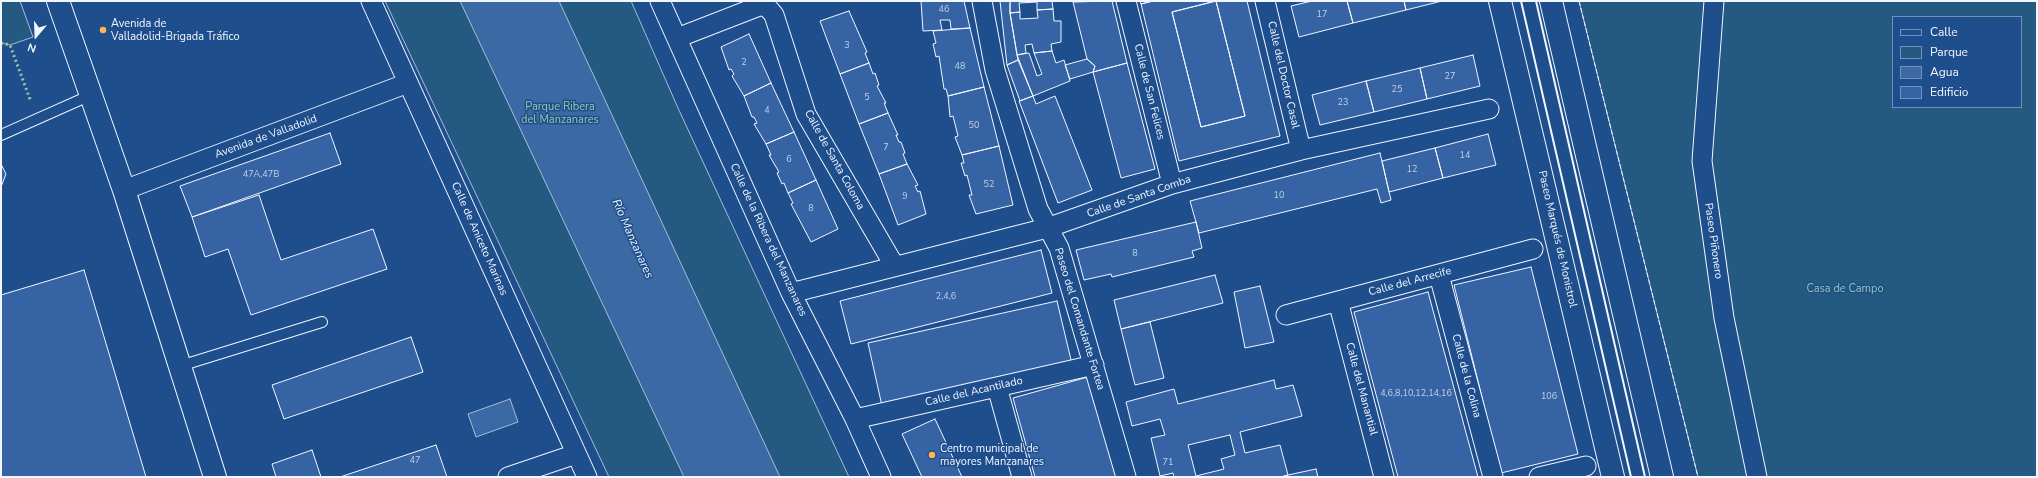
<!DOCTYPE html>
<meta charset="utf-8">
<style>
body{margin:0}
#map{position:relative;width:2038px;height:478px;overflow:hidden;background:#1f4e8c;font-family:"Nunito Sans",sans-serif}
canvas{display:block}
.frame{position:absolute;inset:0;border:2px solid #f2f6ff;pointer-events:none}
.legend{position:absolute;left:1892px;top:16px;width:130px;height:92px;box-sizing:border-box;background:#1f4e8c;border:1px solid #7391ba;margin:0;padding:5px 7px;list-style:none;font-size:12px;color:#f2f6ff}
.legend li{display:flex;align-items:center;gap:8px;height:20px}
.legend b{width:20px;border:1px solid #7391ba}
.north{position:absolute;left:16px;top:16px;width:40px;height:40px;-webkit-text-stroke:3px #1f4e8c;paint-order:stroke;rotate:199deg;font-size:11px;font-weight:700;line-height:16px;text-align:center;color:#f2f6ff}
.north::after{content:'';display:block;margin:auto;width:14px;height:18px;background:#f2f6ff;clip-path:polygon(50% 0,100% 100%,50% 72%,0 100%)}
</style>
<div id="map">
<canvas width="2038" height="478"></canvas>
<div class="frame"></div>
<ul class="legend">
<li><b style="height:5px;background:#1f4e8c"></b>Calle</li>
<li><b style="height:11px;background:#245a82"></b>Parque</li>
<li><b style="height:11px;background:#3b69a3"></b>Agua</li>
<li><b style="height:11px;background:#3563a3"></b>Edificio</li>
</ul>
<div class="north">N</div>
</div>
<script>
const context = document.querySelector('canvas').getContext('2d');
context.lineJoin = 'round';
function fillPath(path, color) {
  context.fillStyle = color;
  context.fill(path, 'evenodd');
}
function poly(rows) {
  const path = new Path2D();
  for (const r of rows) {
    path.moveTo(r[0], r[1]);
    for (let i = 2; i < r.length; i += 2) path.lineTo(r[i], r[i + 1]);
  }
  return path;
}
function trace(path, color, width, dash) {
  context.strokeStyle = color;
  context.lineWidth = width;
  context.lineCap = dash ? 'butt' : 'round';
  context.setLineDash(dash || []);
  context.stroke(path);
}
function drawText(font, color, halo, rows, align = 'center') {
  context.font = font + ' "Nunito Sans",sans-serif';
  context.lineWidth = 3;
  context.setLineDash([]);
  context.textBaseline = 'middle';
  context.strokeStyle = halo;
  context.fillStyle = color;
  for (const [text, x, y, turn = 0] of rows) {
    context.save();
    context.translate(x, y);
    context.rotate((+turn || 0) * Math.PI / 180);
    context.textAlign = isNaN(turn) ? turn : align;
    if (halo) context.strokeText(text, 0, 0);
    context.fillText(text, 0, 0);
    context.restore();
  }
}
const green = poly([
 [1,1,20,1,33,37,10,45,1,43,1,1],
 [385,1,631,1,678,108,849,477,609,477,385,1],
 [1579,1,2037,1,2037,477,1698,477,1579,1],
 [1893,17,2021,17,2021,107,1893,107,1893,17]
]);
fillPath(green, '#245a82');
trace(green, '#a8bbd7', 1);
const water = poly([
 [460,1,559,1,780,477,684,477,460,1],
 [510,399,518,422,476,437,468,414,510,399]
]);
fillPath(water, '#3b69a3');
trace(water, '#a8bbd7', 1);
const building = poly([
 [921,1,964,1,970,28,951,29,950,20,940,20,942,30,923,31,921,1],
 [1000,1,1011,1,1010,3,1010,13,1018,60,1007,65,1000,1],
 [1011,1,1052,1,1053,9,1037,10,1037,2,1019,3,1020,12,1010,13,1010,3,1011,1],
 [1112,1,1127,63,1093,72,1095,66,1087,59,1073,2,1112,1],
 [1140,1,1153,1,1141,4,1140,1],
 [1153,1,1216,1,1172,12,1201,127,1245,116,1216,1,1247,1,1280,136,1179,161,1141,4,1153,1],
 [1216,1,1245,116,1201,127,1172,12,1216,1],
 [1312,1,1347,1,1353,23,1299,37,1291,6,1312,1],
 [1347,1,1404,1,1406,10,1353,23,1347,1],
 [1404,1,1442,1,1406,10,1404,1],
 [1053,9,1054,21,1061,21,1061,42,1051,44,1052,51,1034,53,1032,44,1025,45,1026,53,1017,55,1010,13,1020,12,1020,19,1038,18,1037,10,1053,9],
 [849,11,867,52,865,53,869,63,840,74,820,21,849,11],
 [970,28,984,87,948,96,946,89,944,89,939,56,936,57,933,44,936,43,933,31,970,28],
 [749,34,771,83,744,96,732,76,734,74,731,69,729,70,721,47,749,34],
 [1052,51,1056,63,1064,60,1070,81,1033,96,1017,55,1029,53,1037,76,1042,74,1034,53,1052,51],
 [1473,55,1480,86,1427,99,1420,68,1473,55],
 [1087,59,1095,66,1093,72,1070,79,1065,65,1087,59],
 [1018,60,1033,96,1020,101,1007,65,1018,60],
 [869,63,873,74,875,73,879,85,877,86,886,103,884,103,888,113,859,124,840,74,869,63],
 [1127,63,1155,169,1121,178,1093,72,1127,63],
 [1420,68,1427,99,1374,112,1366,81,1420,68],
 [1366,81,1374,112,1320,125,1312,95,1366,81],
 [771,83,794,132,766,144,754,124,757,123,754,117,752,117,744,96,771,83],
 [984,87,999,146,962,155,955,137,958,136,953,116,950,117,948,96,984,87],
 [1033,96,1036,104,1055,96,1092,190,1058,203,1019,101,1033,96],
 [888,113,898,135,896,135,899,142,901,142,905,153,903,154,907,164,879,174,859,124,888,113],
 [794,132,816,180,788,193,784,183,782,184,777,173,779,172,769,155,771,155,766,144,794,132],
 [330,133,341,164,192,217,180,186,330,133],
 [1488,134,1496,165,1443,178,1435,148,1488,134],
 [999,146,1013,205,976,214,969,195,972,195,967,175,965,176,961,163,964,163,962,155,999,146],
 [1435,148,1443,178,1389,192,1382,161,1435,148],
 [1380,153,1391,200,1381,203,1377,189,1199,233,1190,201,1380,153],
 [1,164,6,174,1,187,1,164],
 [907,164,918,185,915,186,918,192,920,191,926,214,898,225,879,174,907,164],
 [816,180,838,229,811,242,791,204,793,203,788,193,816,180],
 [259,195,281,260,373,229,387,269,251,315,228,249,205,257,192,217,259,195],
 [1196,222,1202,248,1192,251,1194,257,1112,277,1111,274,1084,280,1076,250,1196,222],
 [1041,250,1052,293,851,344,840,301,1041,250],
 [1531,267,1578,454,1501,473,1454,285,1531,267],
 [84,270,146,477,1,477,1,295,84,270],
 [1215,275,1223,303,1121,329,1114,300,1215,275],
 [1260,286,1274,342,1245,348,1234,292,1260,286],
 [1428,292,1478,477,1398,477,1354,312,1428,292],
 [1057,301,1072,364,882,406,868,343,1057,301],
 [1150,322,1164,378,1135,385,1121,329,1150,322],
 [411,337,423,372,284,419,272,385,411,337],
 [1088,377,1116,477,1035,477,1013,398,1088,377],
 [1274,380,1276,389,1293,385,1302,416,1240,432,1245,453,1280,445,1288,475,1281,477,1174,477,1173,473,1160,476,1151,438,1165,435,1160,419,1132,426,1126,402,1174,389,1178,404,1274,380],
 [1230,435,1235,455,1221,459,1224,469,1196,476,1188,445,1230,435],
 [935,419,962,477,922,477,902,434,935,419],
 [436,445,447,477,340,477,436,445],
 [312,450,321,477,276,477,272,464,312,450],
 [1316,469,1318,477,1281,477,1288,475,1316,469]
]);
fillPath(building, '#3563a3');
trace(building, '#f2f6ff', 1);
const service = poly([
 [1,135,91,95],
 [180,366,322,322]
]);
const minor = poly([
 [371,1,587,477],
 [660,1,791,293,855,419,881,477],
 [982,1,995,70,1038,209,1059,248,1126,477],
 [1126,1,1172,184],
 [1265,1,1301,150],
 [1714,1,1702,161,1724,318,1757,477],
 [677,38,762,5,769,9,774,15,806,114,894,265],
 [124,190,408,83],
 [1439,275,1493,477],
 [791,293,1047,228,1172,184,1301,150,1489,109],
 [1338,301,1384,477],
 [1286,315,1533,249],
 [997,387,1022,477],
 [855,419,1094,365],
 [508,477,576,454],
 [1539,477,1586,466]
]);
const primary = poly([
 [58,1,124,190,215,477]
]);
const motorway = poly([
 [1500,1,1613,477],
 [1551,1,1662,477]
]);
trace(service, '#f2f6ff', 12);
trace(minor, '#f2f6ff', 21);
trace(primary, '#f2f6ff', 24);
trace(motorway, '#f2f6ff', 24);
trace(service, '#1f4e8c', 10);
trace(minor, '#1f4e8c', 19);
trace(primary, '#1f4e8c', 22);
trace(motorway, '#1f4e8c', 22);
trace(poly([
 [1,43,10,45,31,102]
]), '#97c8a6', 3, [2, 3]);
trace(poly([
 [1579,1,1698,477]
]), '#f2f6ff', 1, [5, 2]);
trace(poly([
 [1521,1,1631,477],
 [1536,1,1645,477]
]), '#f2f6ff', 2);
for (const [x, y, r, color] of [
 [103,30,4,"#ffb74d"],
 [932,455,4,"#ffb74d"]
]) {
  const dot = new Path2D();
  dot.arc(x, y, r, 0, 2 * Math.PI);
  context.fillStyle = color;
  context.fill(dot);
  trace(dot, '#1f4e8c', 1.5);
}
drawText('9px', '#c3d1e8', null, [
 ["46",944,10],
 ["17",1322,15],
 ["3",847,46],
 ["2",744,63],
 ["48",960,67],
 ["27",1450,77],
 ["25",1397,90],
 ["5",867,98],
 ["23",1343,103],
 ["4",767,111],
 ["50",974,126],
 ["7",886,148],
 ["14",1465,156],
 ["6",789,160],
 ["12",1412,170],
 ["47A,47B",261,175],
 ["52",989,185],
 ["10",1279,196],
 ["9",905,197],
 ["8",811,209],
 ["8",1135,254],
 ["2,4,6",946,297],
 ["4,6,8,10,12,14,16",1416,394],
 ["106",1549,397],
 ["47",415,461],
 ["71",1168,463]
]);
drawText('11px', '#f2f6ff', '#1f4e8c', [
 ["Avenida de",111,24],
 ["Valladolid-Brigada Tráfico",111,37],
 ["Centro municipal de",940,449],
 ["mayores Manzanares",940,462]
], 'left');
drawText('11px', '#f2f6ff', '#1f4e8c', [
 ["Calle del Doctor Casal",1283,75,77],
 ["Calle de San Felices",1149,92,76],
 ["Avenida de Valladolid",266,137,-20],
 ["Calle de Santa Coloma",834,160,61],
 ["Calle de Santa Comba",1139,197,-19],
 ["Calle de Aniceto Marinas",479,239,66],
 ["Paseo Marqués de Monistrol",1557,239,77],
 ["Calle de la Ribera del Manzanares",768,240,65],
 ["Paseo Piñonero",1713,241,82],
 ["Calle del Arrecife",1410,282,-15],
 ["Paseo del Comandante Fortea",1079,319,73],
 ["Calle de la Colina",1466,376,75],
 ["Calle del Manantial",1361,389,75],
 ["Calle del Acantilado",974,392,-13]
]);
drawText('11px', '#97c8a6', '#1f4e8c', [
 ["Parque Ribera",560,107],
 ["del Manzanares",560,120],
 ["Casa de Campo",1845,289]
]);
drawText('italic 12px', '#f2f6ff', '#1f4e8c', [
 ["Río Manzanares",632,239,66]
]);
</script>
